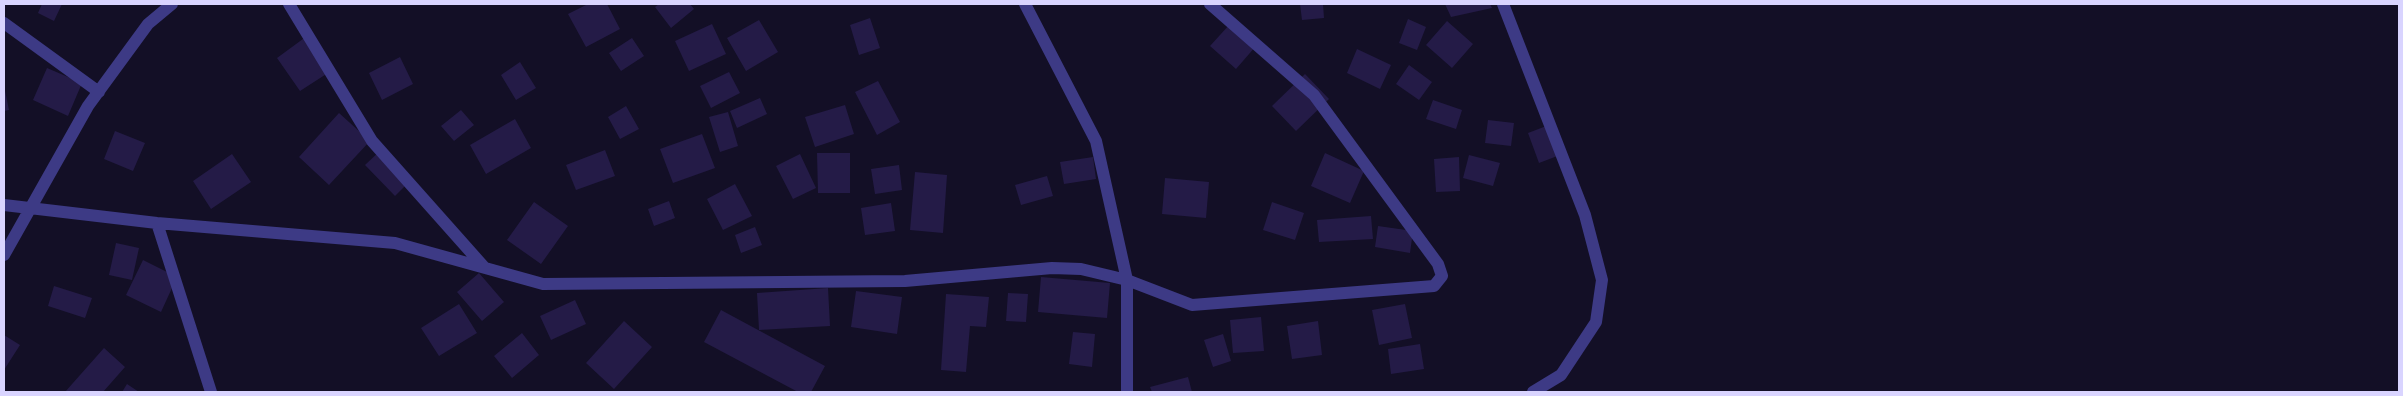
<!DOCTYPE html>
<style>
body{margin:0}
#map{position:relative;width:2403px;height:396px;overflow:hidden;background:#130f26;font-family:Montserrat,sans-serif}
canvas{display:block}
.frame{position:absolute;inset:0;border:5px solid #d9d4ff;pointer-events:none}
</style>
<div id="map">
<canvas width="2403" height="396"></canvas>
<div class="frame"></div>
</div>
<script>
const context = document.querySelector('canvas').getContext('2d');
context.lineJoin = 'round';
function fillPath(path, color) {
  context.fillStyle = color;
  context.fill(path, 'evenodd');
}
function poly(rows) {
  const path = new Path2D();
  for (const r of rows) {
    path.moveTo(r[0], r[1]);
    for (let i = 2; i < r.length; i += 2) path.lineTo(r[i], r[i + 1]);
  }
  return path;
}
function trace(path, color, width, dash) {
  context.strokeStyle = color;
  context.lineWidth = width;
  context.lineCap = dash ? 'butt' : 'round';
  context.setLineDash(dash || []);
  context.stroke(path);
}
fillPath(poly([
 [42,4,62,4,54,21,38,13],
 [588,4,607,4,620,29,586,47,568,14],
 [659,4,690,4,694,9,671,28,655,7],
 [1300,4,1323,4,1324,18,1302,20],
 [1445,4,1490,4,1492,8,1451,17],
 [870,18,880,48,859,55,850,25],
 [1408,19,1426,27,1417,50,1399,43],
 [759,20,778,52,746,71,727,38],
 [1447,21,1473,44,1452,68,1426,45],
 [712,24,726,54,689,71,675,41],
 [1230,24,1256,46,1236,69,1210,46],
 [307,36,331,71,300,91,277,58],
 [632,38,644,56,621,71,609,53],
 [1357,49,1391,65,1380,89,1347,73],
 [400,57,413,84,382,100,369,73],
 [520,62,536,88,516,100,501,75],
 [1409,65,1432,82,1419,100,1396,84],
 [47,68,82,83,68,116,33,100],
 [729,72,740,93,711,108,700,86],
 [1305,74,1329,99,1296,131,1272,106],
 [878,81,900,122,877,135,855,92],
 [4,86,9,110,4,111],
 [760,98,767,114,737,128,730,111],
 [1433,100,1462,110,1456,129,1426,119],
 [845,105,854,134,815,147,805,117],
 [626,106,639,129,620,139,608,117],
 [461,110,474,125,454,141,441,126],
 [728,112,738,146,720,152,709,117],
 [339,113,370,141,329,185,299,157],
 [515,119,531,148,486,174,470,145],
 [1488,120,1514,123,1511,146,1485,143],
 [1549,125,1560,155,1539,163,1528,133],
 [115,131,145,143,133,171,104,159],
 [702,134,715,168,673,183,660,149],
 [382,149,411,180,395,196,365,165],
 [605,150,615,176,576,190,566,165],
 [817,153,850,153,850,193,818,193],
 [1325,153,1364,171,1350,203,1311,186],
 [232,154,251,182,211,209,193,181],
 [800,154,816,188,793,199,776,166],
 [1469,155,1500,163,1493,186,1463,178],
 [1093,157,1096,179,1064,184,1060,162],
 [1459,157,1460,191,1436,192,1434,159],
 [899,165,902,190,875,194,871,169],
 [915,172,947,175,943,233,910,230],
 [1047,176,1053,196,1021,205,1015,185],
 [1165,178,1209,182,1206,218,1162,214],
 [735,184,752,216,723,230,707,199],
 [669,201,675,218,654,226,648,209],
 [534,202,568,226,541,264,507,240],
 [1272,202,1304,213,1295,240,1263,230],
 [891,203,895,231,865,235,861,208],
 [1371,216,1373,239,1319,242,1317,220],
 [1378,226,1413,231,1410,253,1375,247],
 [755,227,762,245,741,253,735,235],
 [116,243,139,248,132,280,109,275],
 [143,260,177,277,161,312,126,295],
 [479,273,504,302,482,321,457,292],
 [1041,277,1110,283,1107,318,1038,312],
 [54,286,92,298,85,318,48,306],
 [828,288,830,326,759,330,757,293],
 [856,291,902,297,897,334,851,327],
 [1008,293,1028,294,1026,322,1006,321],
 [946,294,989,297,986,327,970,326,966,372,941,370],
 [575,300,586,324,551,340,540,316],
 [459,304,477,333,439,356,421,328],
 [1405,304,1412,338,1379,345,1372,310],
 [721,310,825,366,811,392,798,392,704,342],
 [1261,317,1264,351,1233,353,1230,320],
 [624,321,652,347,614,389,586,363],
 [1318,321,1322,355,1292,359,1287,326],
 [1073,332,1095,334,1092,367,1069,364],
 [522,333,539,355,512,378,494,356],
 [1223,334,1231,361,1213,367,1204,340],
 [4,335,20,345,4,370],
 [1420,344,1424,369,1391,374,1388,349],
 [104,348,125,367,103,392,65,392],
 [1188,377,1192,392,1152,392,1150,387],
 [127,384,139,392,122,392]
]), '#241b47');
trace(poly([
 [289,4,372,141,484,267],
 [1025,4,1096,141,1127,280,1127,392],
 [1503,4,1585,215,1602,280,1596,322,1561,375,1533,392],
 [4,23,99,92],
 [4,205,157,223,395,243,543,284,905,281,1052,268,1081,269,1127,280,1192,305,1434,286,1442,276,1438,264,1314,95,1210,4],
 [157,223,211,392],
 [4,255,88,106,148,24,172,4]
]), '#3d3a85', 12);
</script>
